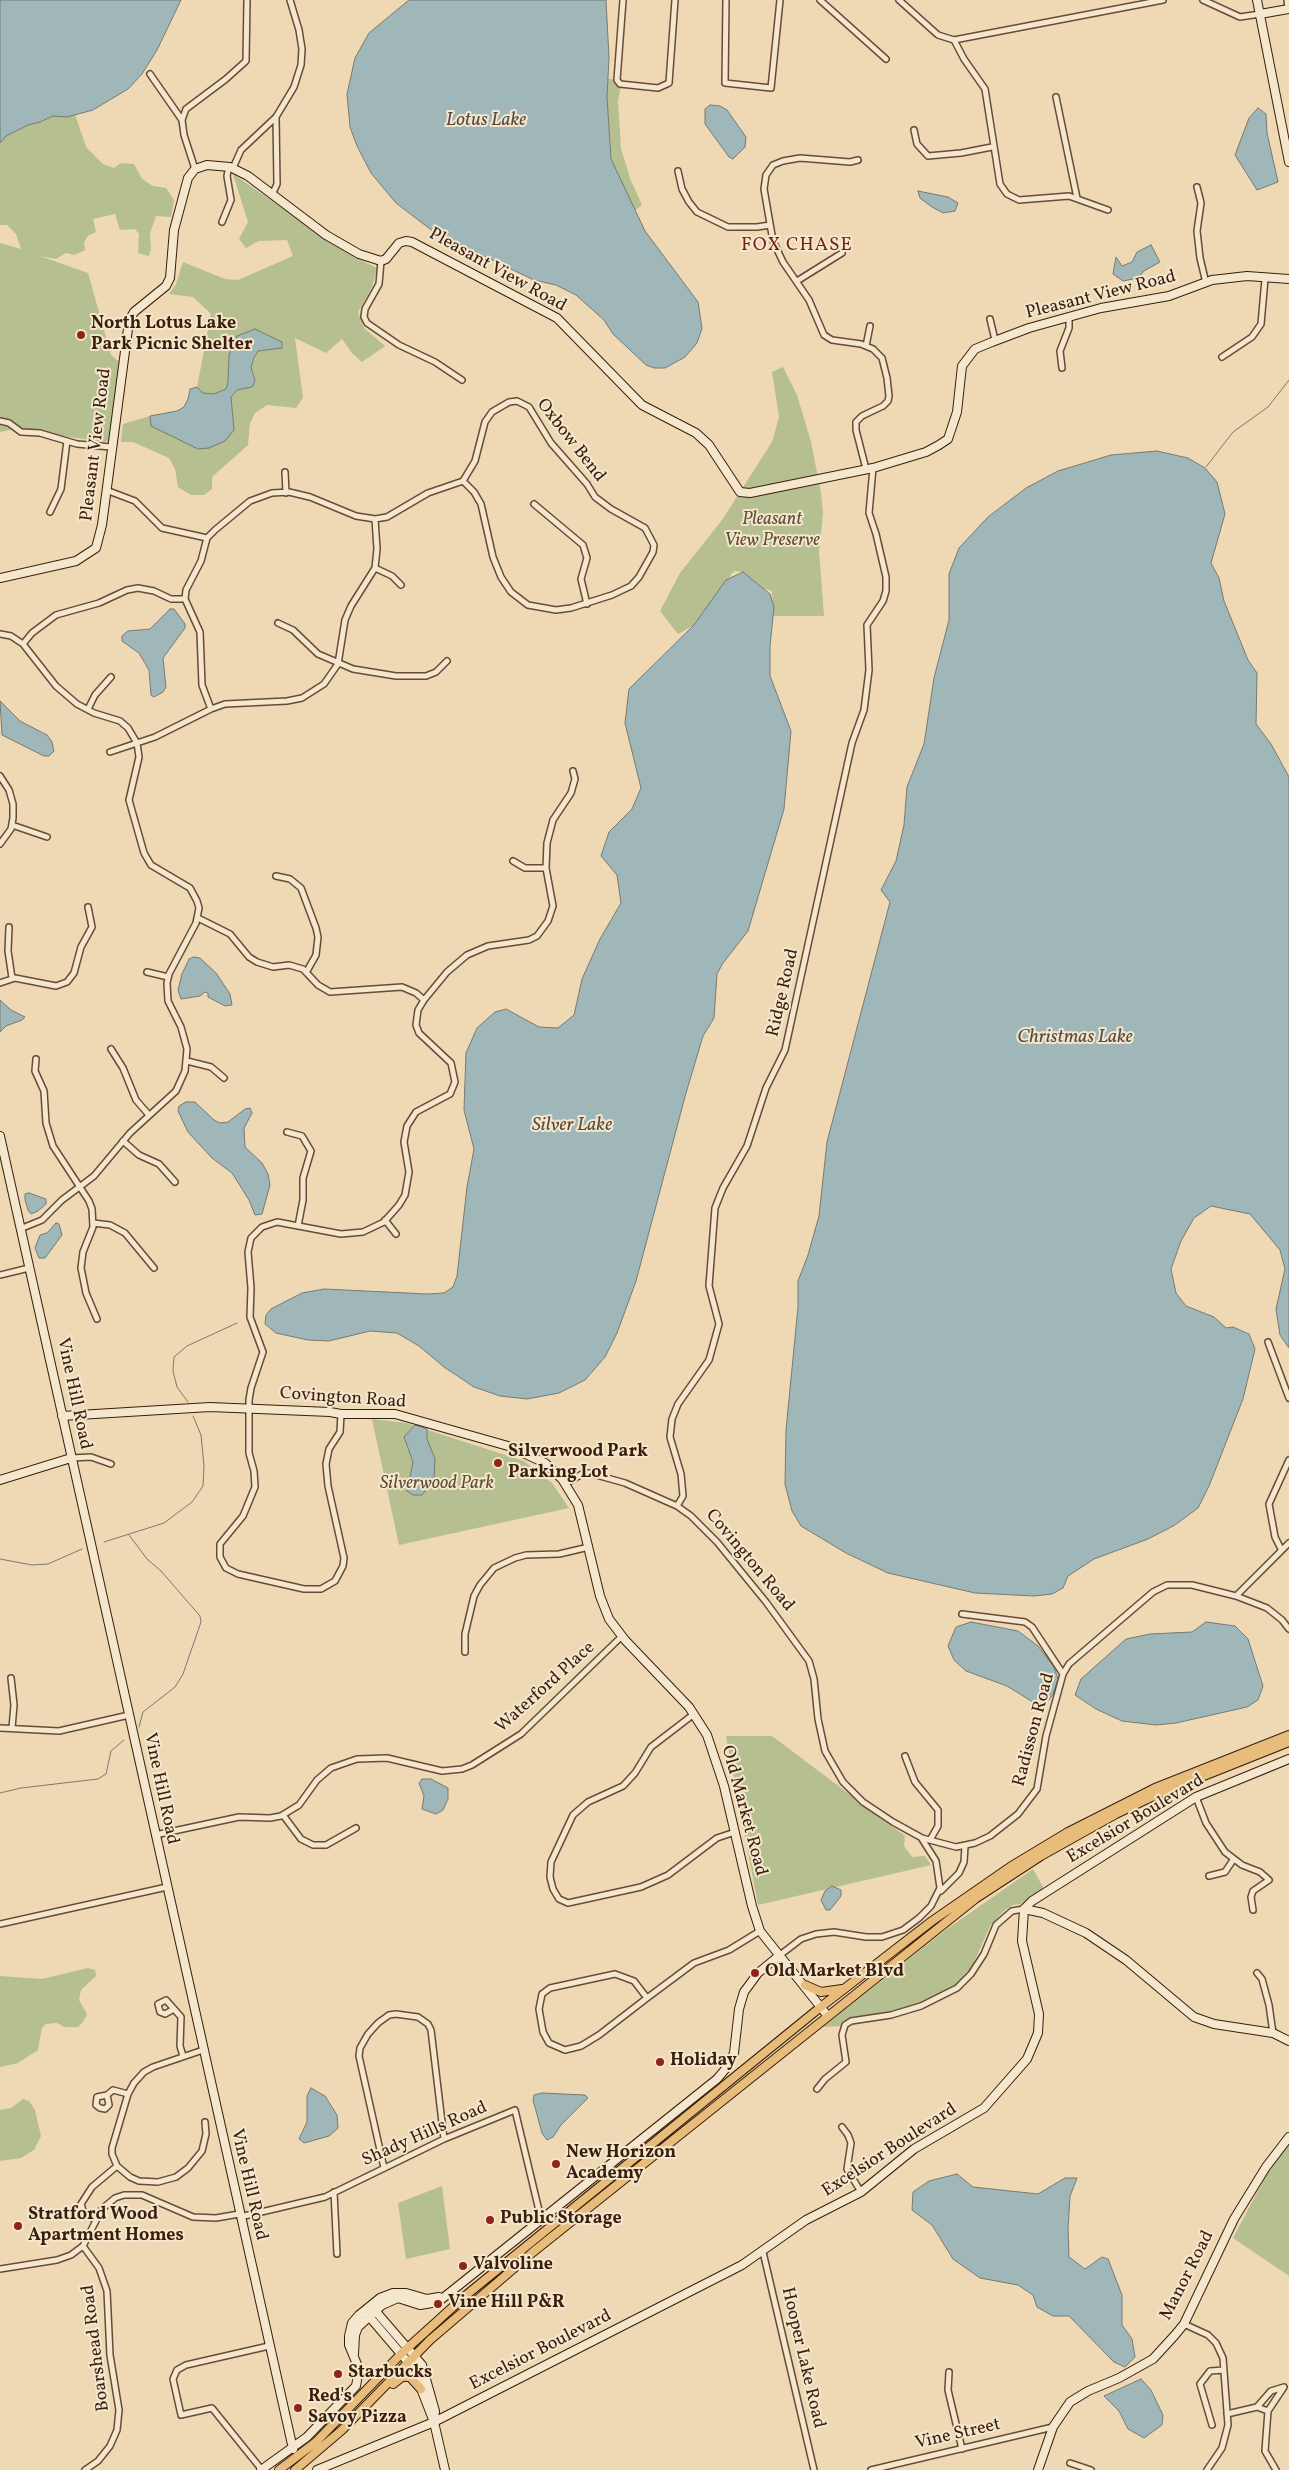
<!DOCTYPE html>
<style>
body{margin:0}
canvas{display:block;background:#efd8b4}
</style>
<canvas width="1289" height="2470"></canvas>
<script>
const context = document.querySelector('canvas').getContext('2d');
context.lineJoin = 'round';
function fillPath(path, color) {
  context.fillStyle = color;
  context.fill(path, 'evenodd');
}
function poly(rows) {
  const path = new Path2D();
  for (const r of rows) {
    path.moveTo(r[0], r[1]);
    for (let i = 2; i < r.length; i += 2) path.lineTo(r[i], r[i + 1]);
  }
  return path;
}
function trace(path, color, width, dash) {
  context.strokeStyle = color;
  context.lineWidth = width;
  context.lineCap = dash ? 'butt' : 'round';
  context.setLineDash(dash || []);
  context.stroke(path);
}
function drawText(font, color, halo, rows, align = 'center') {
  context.font = font + ' Vollkorn,serif';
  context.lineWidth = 4;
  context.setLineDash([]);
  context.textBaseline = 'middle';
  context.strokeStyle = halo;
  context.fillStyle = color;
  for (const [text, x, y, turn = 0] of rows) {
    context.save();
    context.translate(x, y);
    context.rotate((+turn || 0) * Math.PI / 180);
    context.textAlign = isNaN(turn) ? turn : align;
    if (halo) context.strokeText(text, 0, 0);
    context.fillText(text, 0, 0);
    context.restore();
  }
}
fillPath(poly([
 [608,79,622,80,618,101,621,149,631,181,642,205,632,213,612,165,607,97],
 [75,114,86,147,103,164,114,168,121,163,134,164,142,179,153,186,166,188,174,200,171,217,156,216,150,233,151,249,149,256,138,253,139,234,135,229,120,230,115,214,93,219,96,232,88,236,84,242,85,250,74,255,66,253,56,259,40,256,88,273,111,355,123,365,111,436,108,441,104,442,22,430,18,428,0,432,0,243,21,249,16,234,7,225,0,225,0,143,6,136,28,125,40,122,53,116],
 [233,174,354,257,377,268,372,287,358,312,364,328,385,346,362,362,352,353,342,339,326,353,295,338,303,398,296,408,267,405,255,413,250,423,248,445,212,477,212,489,204,495,191,495,178,487,175,469,169,458,133,442,121,442,123,424,150,416,151,426,234,430,231,397,237,390,252,387,255,381,251,367,258,351,229,355,228,382,226,389,214,394,203,393,197,387,211,314,193,297,169,294,176,284,183,262,225,279,238,280,293,256,287,240,259,241,246,248,239,239,248,222],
 [783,367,797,395,811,442,821,493,823,514,819,551,824,616,773,616,772,591,763,588,743,572,734,571,694,625,678,634,660,611,680,573,722,520,772,442,779,417,772,372],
 [372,1419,406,1423,524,1461,552,1483,569,1508,399,1545],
 [726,1736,772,1736,905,1836,904,1846,912,1857,925,1856,931,1865,758,1905],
 [1033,1869,1044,1889,1021,1904,1013,1905,1005,1910,990,1926,972,1967,952,1988,904,2009,849,2020,841,2026,823,2027,947,1929],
 [88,1968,95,1970,96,1976,81,1990,79,2000,87,2014,83,2022,78,2027,64,2027,57,2023,46,2024,42,2028,38,2050,18,2063,0,2067,0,1976,42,1979],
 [23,2099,29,2101,35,2110,41,2136,34,2150,21,2158,0,2161,0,2110,11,2108],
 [1289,2145,1289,2276,1233,2238,1268,2172],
 [442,2186,450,2249,406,2259,398,2203]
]), '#b5bf90');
const water = poly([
 [0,0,181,0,157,50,142,74,128,89,93,110,67,117,53,116,40,122,28,125,6,136,0,143,0,0],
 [409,0,606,0,609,58,607,97,611,159,645,231,698,302,702,328,697,343,685,357,665,368,654,368,646,365,613,334,604,320,576,295,556,285,534,280,434,232,396,203,371,173,357,146,350,127,347,94,355,58,369,33,409,0],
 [710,105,720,106,727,110,746,137,745,147,733,159,729,157,705,124,705,109,710,105],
 [1258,108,1266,114,1267,133,1278,182,1257,190,1235,155,1249,118,1258,108],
 [918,191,948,197,958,203,955,211,943,213,932,207,920,198,918,191],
 [1151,245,1160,262,1144,271,1138,278,1123,281,1113,274,1116,257,1122,266,1132,262,1137,252,1151,245],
 [255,329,282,342,282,348,258,351,254,358,251,367,255,381,252,387,237,390,231,397,234,430,225,441,209,448,198,449,151,426,150,416,177,411,184,407,188,399,190,389,197,387,203,393,214,394,226,389,228,382,229,355,237,336,255,329],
 [1157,451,1188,458,1205,468,1217,482,1225,514,1211,563,1219,578,1224,601,1248,660,1257,673,1256,724,1271,744,1289,777,1289,1348,1280,1335,1276,1309,1285,1269,1280,1250,1250,1214,1211,1206,1194,1218,1181,1241,1171,1269,1176,1293,1186,1306,1214,1317,1226,1328,1233,1327,1249,1334,1255,1349,1243,1399,1209,1486,1198,1508,1175,1525,1148,1539,1094,1559,1068,1576,1063,1588,1052,1594,1034,1596,975,1593,888,1573,846,1553,801,1526,792,1511,785,1484,786,1430,798,1307,798,1281,808,1255,819,1216,827,1142,890,902,881,890,896,861,904,825,907,787,924,744,934,678,949,620,949,574,959,548,988,517,1026,488,1058,471,1111,455,1157,451],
 [743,572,770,594,774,607,770,646,770,676,791,731,784,809,748,931,723,963,717,974,714,1018,703,1036,686,1093,636,1281,617,1333,605,1357,585,1380,559,1393,527,1399,500,1396,474,1387,444,1367,419,1346,397,1333,370,1331,329,1341,308,1340,276,1333,265,1324,266,1315,271,1309,302,1293,324,1289,427,1294,444,1293,453,1287,457,1276,467,1187,474,1149,464,1110,466,1053,477,1028,495,1012,506,1009,539,1027,558,1028,574,1015,582,979,600,939,621,903,617,875,601,856,609,832,632,809,641,788,625,723,629,689,694,625,726,580,743,572],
 [170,609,174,609,185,624,185,628,163,658,166,687,163,692,154,697,151,695,149,670,139,653,122,641,122,636,128,631,150,629,170,609],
 [0,701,20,721,47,735,52,742,54,751,49,756,44,756,2,735,0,701],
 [194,957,200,958,216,973,230,994,232,1005,225,1006,208,997,208,993,205,992,200,996,181,999,178,990,182,974,189,959,194,957],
 [0,1000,11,1010,25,1017,22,1020,6,1026,0,1032,0,1000],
 [186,1102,195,1102,214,1120,220,1123,228,1122,245,1109,250,1108,252,1113,244,1128,245,1147,262,1163,268,1174,270,1185,262,1214,255,1215,249,1200,232,1173,212,1158,188,1132,178,1111,179,1106,186,1102],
 [29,1193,46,1199,46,1204,38,1211,31,1214,28,1210,25,1200,25,1194,29,1193],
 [56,1223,59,1224,62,1235,45,1258,39,1258,35,1248,40,1235,47,1233,56,1223],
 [415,1425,427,1429,427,1439,435,1459,434,1480,422,1495,413,1495,407,1491,413,1462,404,1437,415,1425],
 [971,1622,1018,1631,1038,1646,1054,1667,1058,1679,1053,1694,1049,1700,1036,1704,1007,1686,966,1671,954,1660,948,1646,956,1627,971,1622],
 [1206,1622,1235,1626,1248,1639,1263,1686,1258,1700,1247,1707,1176,1723,1156,1725,1122,1721,1096,1709,1075,1695,1081,1679,1126,1639,1150,1634,1192,1632,1206,1622],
 [422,1779,431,1779,448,1788,448,1799,443,1810,436,1814,422,1809,424,1796,419,1783,422,1779],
 [832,1886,841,1890,841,1896,830,1910,826,1910,821,1900,825,1891,832,1886],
 [311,2088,325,2096,337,2115,338,2128,329,2136,304,2143,299,2139,307,2122,307,2096,311,2088],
 [542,2093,585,2095,588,2098,561,2125,553,2137,547,2140,542,2133,533,2100,534,2095,542,2093],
 [957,2174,973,2187,1038,2194,1065,2178,1077,2178,1070,2196,1068,2229,1069,2257,1085,2269,1102,2257,1108,2259,1122,2295,1122,2325,1132,2339,1135,2357,1125,2367,1114,2362,1069,2316,1053,2316,1037,2307,1033,2295,1018,2285,980,2278,953,2259,932,2225,912,2210,913,2192,929,2181,957,2174],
 [1141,2379,1151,2390,1163,2415,1162,2425,1144,2438,1128,2429,1119,2411,1104,2396,1141,2379]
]);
fillPath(water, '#9fb7b8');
trace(water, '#767a73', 1);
trace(poly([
 [1206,467,1233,432,1268,407,1289,380],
 [188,1402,177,1387,173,1371,174,1357,187,1346,237,1323],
 [129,1535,147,1559,161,1571,200,1616,201,1622,183,1674,175,1687,143,1712,139,1727],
 [104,1542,164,1523,192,1502,203,1486,204,1466,201,1435,193,1416],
 [0,1559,32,1565,48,1564,82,1549],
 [0,1793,21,1788,98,1779,106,1774,111,1751,124,1740]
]), '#767a73', 1);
const street = poly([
 [623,0,617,80,620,84,658,88,669,83,675,0],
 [726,0,725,83,771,88,780,0],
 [820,0,886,59],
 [899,0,938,35,954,40,964,59,985,89,1000,184,1007,194,1019,200,1069,196,1108,210],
 [1203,0,1240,17,1260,14],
 [1287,0,1288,9],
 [954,40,1163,0],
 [150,74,182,120],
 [1056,97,1077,198],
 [914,130,917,144,928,156,961,153,992,147],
 [858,160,850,162,800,158,783,161,773,165,766,175,764,189,773,241,783,262,809,300,824,335,832,340,861,344,873,349,882,358,887,378,889,396,888,401,883,406,862,416,856,422,856,430,866,469],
 [233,168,241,150,276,117,294,87,301,65,302,49,299,30,290,0],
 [195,169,184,135,182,120,186,109,226,79,246,61,247,0],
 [678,171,682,189,689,202,697,212,728,227,757,227,770,225],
 [1197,187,1201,203,1197,231,1200,258,1206,283],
 [272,195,277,184,276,117],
 [222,222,231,200,227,176,229,166],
 [381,261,379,284,365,309,364,317,367,323,399,345,435,362,462,380],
 [797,281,842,253],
 [990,319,995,340],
 [866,346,870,326],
 [1222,357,1252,337,1261,324,1265,279],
 [1062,368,1060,351,1069,328,1069,317],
 [0,421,9,423,21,432,40,433,77,444,111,447],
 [285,472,286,493],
 [106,490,135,501,162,528,207,538],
 [534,504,583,545,587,558,581,579,587,604],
 [50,512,61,489,67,441],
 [375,568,392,576,401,585],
 [278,623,293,630,318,654,353,669,396,676,426,676,436,672,447,661],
 [0,634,11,636,23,644,56,686,77,704,94,713,120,721,128,728,137,743,139,757,129,800,144,853,151,865,190,888,197,901,199,908,196,923,169,974,167,983,168,1001,181,1027,187,1049,185,1071,176,1091,130,1133,94,1176,62,1200,42,1220,20,1229],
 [23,644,32,633,56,615,99,603,127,590,138,588,154,591,171,599,185,599],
 [88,709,95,695,111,677],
 [211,709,202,685,200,632,185,599,186,590,201,561,207,538,215,530,250,501,272,493,289,492,310,497,356,516,375,519,387,517,428,493,463,481,475,461,485,422,492,412,509,402,517,401,529,407,551,443,587,484,595,497,611,509,645,528,654,545,653,552,639,577,631,586,612,595,571,608,556,610,528,605,511,592,501,577,493,557,481,504,474,492,463,481],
 [110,752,155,737,211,709,225,704,287,701,302,698,324,684,338,664,345,620,351,606,375,568,377,549,375,519],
 [0,776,9,790,13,804,13,818,11,829,0,844],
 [12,825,47,837],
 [513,861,525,868,546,868],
 [276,876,290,879,301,888,316,928,318,937,316,955,307,971],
 [198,918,230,934,249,957,257,962,273,967,289,965,303,969,318,985,330,992,402,987,416,993,424,1000],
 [9,927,8,951,12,978],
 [147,972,168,977],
 [0,983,15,978,56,986,67,982,74,973,81,947,92,927,88,907],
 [111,1049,123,1068,136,1100,149,1115],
 [36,1059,35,1071,44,1091,46,1123,53,1146,89,1201,92,1209,93,1227,83,1252,81,1268,86,1293,97,1319],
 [187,1061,211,1067,224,1078],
 [287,1132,302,1136,311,1151,303,1178,303,1200,298,1226],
 [123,1141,139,1155,159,1164,175,1182],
 [385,1220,396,1234],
 [93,1223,110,1225,125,1233,154,1268],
 [0,1275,29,1268],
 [1268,1342,1289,1398],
 [341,1414,340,1432,329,1449,326,1464,328,1486,344,1558,343,1566,335,1581,321,1589,304,1589,238,1574,226,1568,220,1557,220,1544,243,1516,255,1487,254,1471,249,1453,249,1400,251,1388,263,1352,250,1317,251,1288,248,1252,251,1238,262,1227,277,1222,341,1234,363,1232,384,1222,399,1205,405,1195,409,1172,404,1142,407,1126,416,1112,450,1094,455,1082,451,1063,419,1033,416,1025,418,1010,424,1000,447,972,467,955,488,946,529,940,537,936,548,921,553,906,546,868,547,843,553,820,571,793,575,779,573,771],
 [71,1458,91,1457,111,1464],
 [565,1484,582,1474,589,1473,625,1483,677,1506,691,1516,717,1542,766,1602,809,1661,814,1679,818,1719,825,1751,843,1782,863,1802,893,1822,922,1838,956,1847,975,1843,990,1836,1018,1814,1037,1789,1046,1736,1063,1674,1069,1664,1153,1592,1167,1585,1192,1585,1236,1596,1289,1543],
 [677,1506,683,1496,681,1474,670,1437,672,1419,678,1404,709,1360,719,1324,709,1286,715,1208,723,1188,747,1146,766,1088,785,1050,852,743,864,710,869,670,867,625,883,601,886,591,886,577,876,534,869,513,873,468],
 [1281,1549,1275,1537,1269,1504,1289,1460],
 [1236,1596,1267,1608,1282,1620,1289,1629],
 [962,1614,1025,1622,1032,1627,1063,1674],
 [465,1652,465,1634,474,1596,480,1585,494,1568,515,1558,526,1555,559,1554,589,1547],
 [11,1678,14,1705,12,1728],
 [694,1714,651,1747,635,1773,623,1786,588,1802,573,1815,551,1862,550,1877,553,1889,559,1899,568,1903,641,1887,668,1875,717,1838,735,1832],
 [0,1728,59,1731,129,1715],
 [905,1756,915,1782,938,1810,938,1826,930,1840],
 [1196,1797,1206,1823,1225,1852,1242,1865,1260,1872,1269,1880,1253,1891,1251,1897,1253,1910],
 [283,1815,301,1839,313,1845,326,1845,356,1828],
 [155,1835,239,1817,270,1818,281,1816,299,1805,317,1780,331,1768,357,1759,387,1758,442,1771,462,1769,472,1765,521,1734,622,1636],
 [1209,1876,1225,1872,1233,1860],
 [941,1891,959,1873,964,1862,965,1846],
 [0,1924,167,1887],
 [780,1955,801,1939,816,1934,834,1932,866,1937,882,1937,903,1930,919,1918,931,1906,940,1888,936,1861,922,1839],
 [1257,1973,1262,1979,1269,2005,1273,2033],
 [615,1974,634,1981,647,1998,599,2035,581,2046,565,2050,549,2043,543,2032,539,2009,542,1994,550,1988,615,1974],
 [647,1998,694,1963,729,1950,760,1931],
 [174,2009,166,2000,158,2004,160,2012,165,2014,174,2009,181,2017,180,2046,183,2056],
 [203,2050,153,2067,144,2072,134,2083,128,2094,112,2148,112,2154,117,2166,130,2177,139,2181,158,2182,176,2177,188,2168,202,2151,206,2134,205,2122],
 [817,2089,825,2079,846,2062,842,2035,845,2025,851,2021,891,2015,921,2006,957,1988,971,1974,984,1954,996,1925,1012,1911,1024,1909],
 [107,2095,97,2097,96,2105,100,2108,105,2109,109,2105,107,2095,113,2090,128,2094],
 [842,2127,848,2135,851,2143,847,2169,861,2192],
 [384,2168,359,2056,360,2048,368,2034,378,2023,389,2015,396,2014,418,2017,428,2024,431,2030,444,2139],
 [334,2192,337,2254],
 [240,2217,325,2197,444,2139,515,2110,541,2219],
 [95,2219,84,2214,81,2204,92,2187,117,2166],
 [83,2246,99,2268,107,2291,110,2355,119,2410,117,2430,110,2446,98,2461,85,2470],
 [763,2252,814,2470],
 [0,2269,57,2260,71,2255,83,2246,102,2209,115,2198,124,2195,142,2195,193,2217,216,2218,239,2214],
 [1184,2324,1208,2335,1216,2343,1223,2358,1228,2425,1222,2448,1207,2470],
 [949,2372,948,2390,962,2449],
 [1257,2407,1271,2391,1284,2387,1268,2411],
 [1227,2414,1257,2407,1268,2411,1265,2451,1276,2470],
 [1212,2425,1200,2384,1210,2371,1224,2370],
 [1070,2463,1091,2470],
 [262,2470,212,2408,181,2415,173,2379,177,2370,186,2365,269,2346],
 [871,2470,1053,2427]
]);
const secondary = poly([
 [1257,0,1289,162],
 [1260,14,1289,9],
 [0,578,76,561,96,548,102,525,129,321,134,312,166,286,170,278,174,230,188,178,195,169,207,165,230,167,248,176,326,235,359,254,381,261,386,259,399,243,406,241,412,242,557,318,642,405,696,433,709,445,740,492,750,493,873,468,926,452,939,445,948,439,957,412,962,366,975,349,992,342,1029,328,1101,308,1169,296,1212,280,1247,276,1289,279],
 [0,1136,293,2449],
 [62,1416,210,1407,330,1412,341,1414,395,1414,508,1446,545,1463,562,1479,578,1505,600,1596,609,1619,625,1640,689,1707,707,1735,724,1786,752,1906,760,1931,827,2015],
 [0,1480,71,1458],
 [1024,1909,1043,1913,1086,1933,1126,1960,1194,2017,1214,2024,1273,2033,1289,2041],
 [372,2307,422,2365,435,2411,434,2422],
 [367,2314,413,2368,434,2422,445,2470],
 [354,2354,355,2335,358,2327,382,2305,398,2298,420,2305,438,2302,717,2079,728,2066,734,2053,739,2009,744,1992,758,1973,780,1955],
 [261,2470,307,2437,356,2386,359,2369,349,2345,349,2336,352,2323,359,2315,380,2298,393,2293,406,2293,427,2299,439,2297],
 [317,2470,434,2422,742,2265,806,2220,861,2192,914,2149,984,2108,1027,2059,1038,2033,1039,2014,1022,1941,1024,1909,1032,1901,1196,1797,1289,1759],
 [1038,2470,1053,2427,1070,2402,1088,2391,1119,2378,1153,2359,1175,2335,1184,2324,1234,2219,1266,2167,1289,2137]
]);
const primary = poly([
 [805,1985,821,1992,842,1989],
 [393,2384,402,2377,410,2377,421,2389],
 [279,2470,316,2442,402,2353,465,2296,822,2006,932,1921,1010,1867,1068,1832,1155,1788,1289,1735],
 [295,2470,342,2430,430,2340,533,2252,975,1899,1041,1856,1116,1814,1156,1795,1289,1742]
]);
trace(street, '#664c36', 8);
trace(secondary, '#391e0c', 10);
trace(primary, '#391e0c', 10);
trace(street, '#f5e6ce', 5);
trace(secondary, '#f5e6ce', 8);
trace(primary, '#e8bc7a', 8);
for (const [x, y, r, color] of [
 [81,335,5,"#8f2418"],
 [498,1463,5,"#8f2418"],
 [755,1973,5,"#8f2418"],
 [660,2062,5,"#8f2418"],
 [556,2164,5,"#8f2418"],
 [490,2220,5,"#8f2418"],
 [18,2226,5,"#8f2418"],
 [463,2266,5,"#8f2418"],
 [438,2304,5,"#8f2418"],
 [338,2374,5,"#8f2418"],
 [298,2408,5,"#8f2418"]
]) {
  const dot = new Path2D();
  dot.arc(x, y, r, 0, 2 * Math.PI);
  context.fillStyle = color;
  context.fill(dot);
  trace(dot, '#f5e6ce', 2);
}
drawText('18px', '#391e0c', '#f5e6ce', [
 ["Pleasant View Road",497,271,29],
 ["Pleasant View Road",1101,296,-14],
 ["Oxbow Bend",570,441,52],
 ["Pleasant View Road",97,445,-83],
 ["Ridge Road",784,993,-77],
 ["Vine Hill Road",73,1394,78],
 ["Covington Road",343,1399,4],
 ["Covington Road",749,1561,50],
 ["Waterford Place",546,1688,-42],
 ["Radisson Road",1035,1730,-75],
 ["Vine Hill Road",160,1789,78],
 ["Old Market Road",743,1811,75],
 ["Excelsior Boulevard",1136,1820,-31],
 ["Shady Hills Road",425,2135,-24],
 ["Excelsior Boulevard",890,2151,-33],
 ["Vine Hill Road",248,2185,77],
 ["Manor Road",1188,2276,-63],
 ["Boarshead Road",97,2348,-97],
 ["Excelsior Boulevard",541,2351,-27],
 ["Hooper Lake Road",802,2358,77],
 ["Vine Street",958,2435,-13]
]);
drawText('bold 18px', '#391e0c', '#f5e6ce', [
 ["North Lotus Lake",91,325],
 ["Park Picnic Shelter",91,346],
 ["Silverwood Park",508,1453],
 ["Parking Lot",508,1474],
 ["Old Market Blvd",765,1973],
 ["Holiday",670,2062],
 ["New Horizon",566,2154],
 ["Academy",566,2175],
 ["Stratford Wood",28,2216],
 ["Apartment Homes",28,2237],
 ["Public Storage",500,2220],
 ["Valvoline",473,2266],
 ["Vine Hill P&R",448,2304],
 ["Starbucks",348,2374],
 ["Red's",308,2398],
 ["Savoy Pizza",308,2419]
], 'left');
drawText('italic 18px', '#5e4e34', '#f5e6ce', [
 ["Pleasant",772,521],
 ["View Preserve",772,542],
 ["Silverwood Park",437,1485]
]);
drawText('italic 19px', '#584c40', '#f5e6ce', [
 ["Lotus Lake",486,122],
 ["Christmas Lake",1075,1039],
 ["Silver Lake",572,1127]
]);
context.letterSpacing = '1px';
drawText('19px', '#7a1f14', '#f5e6ce', [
 ["FOX CHASE",797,247]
]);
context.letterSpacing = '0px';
</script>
